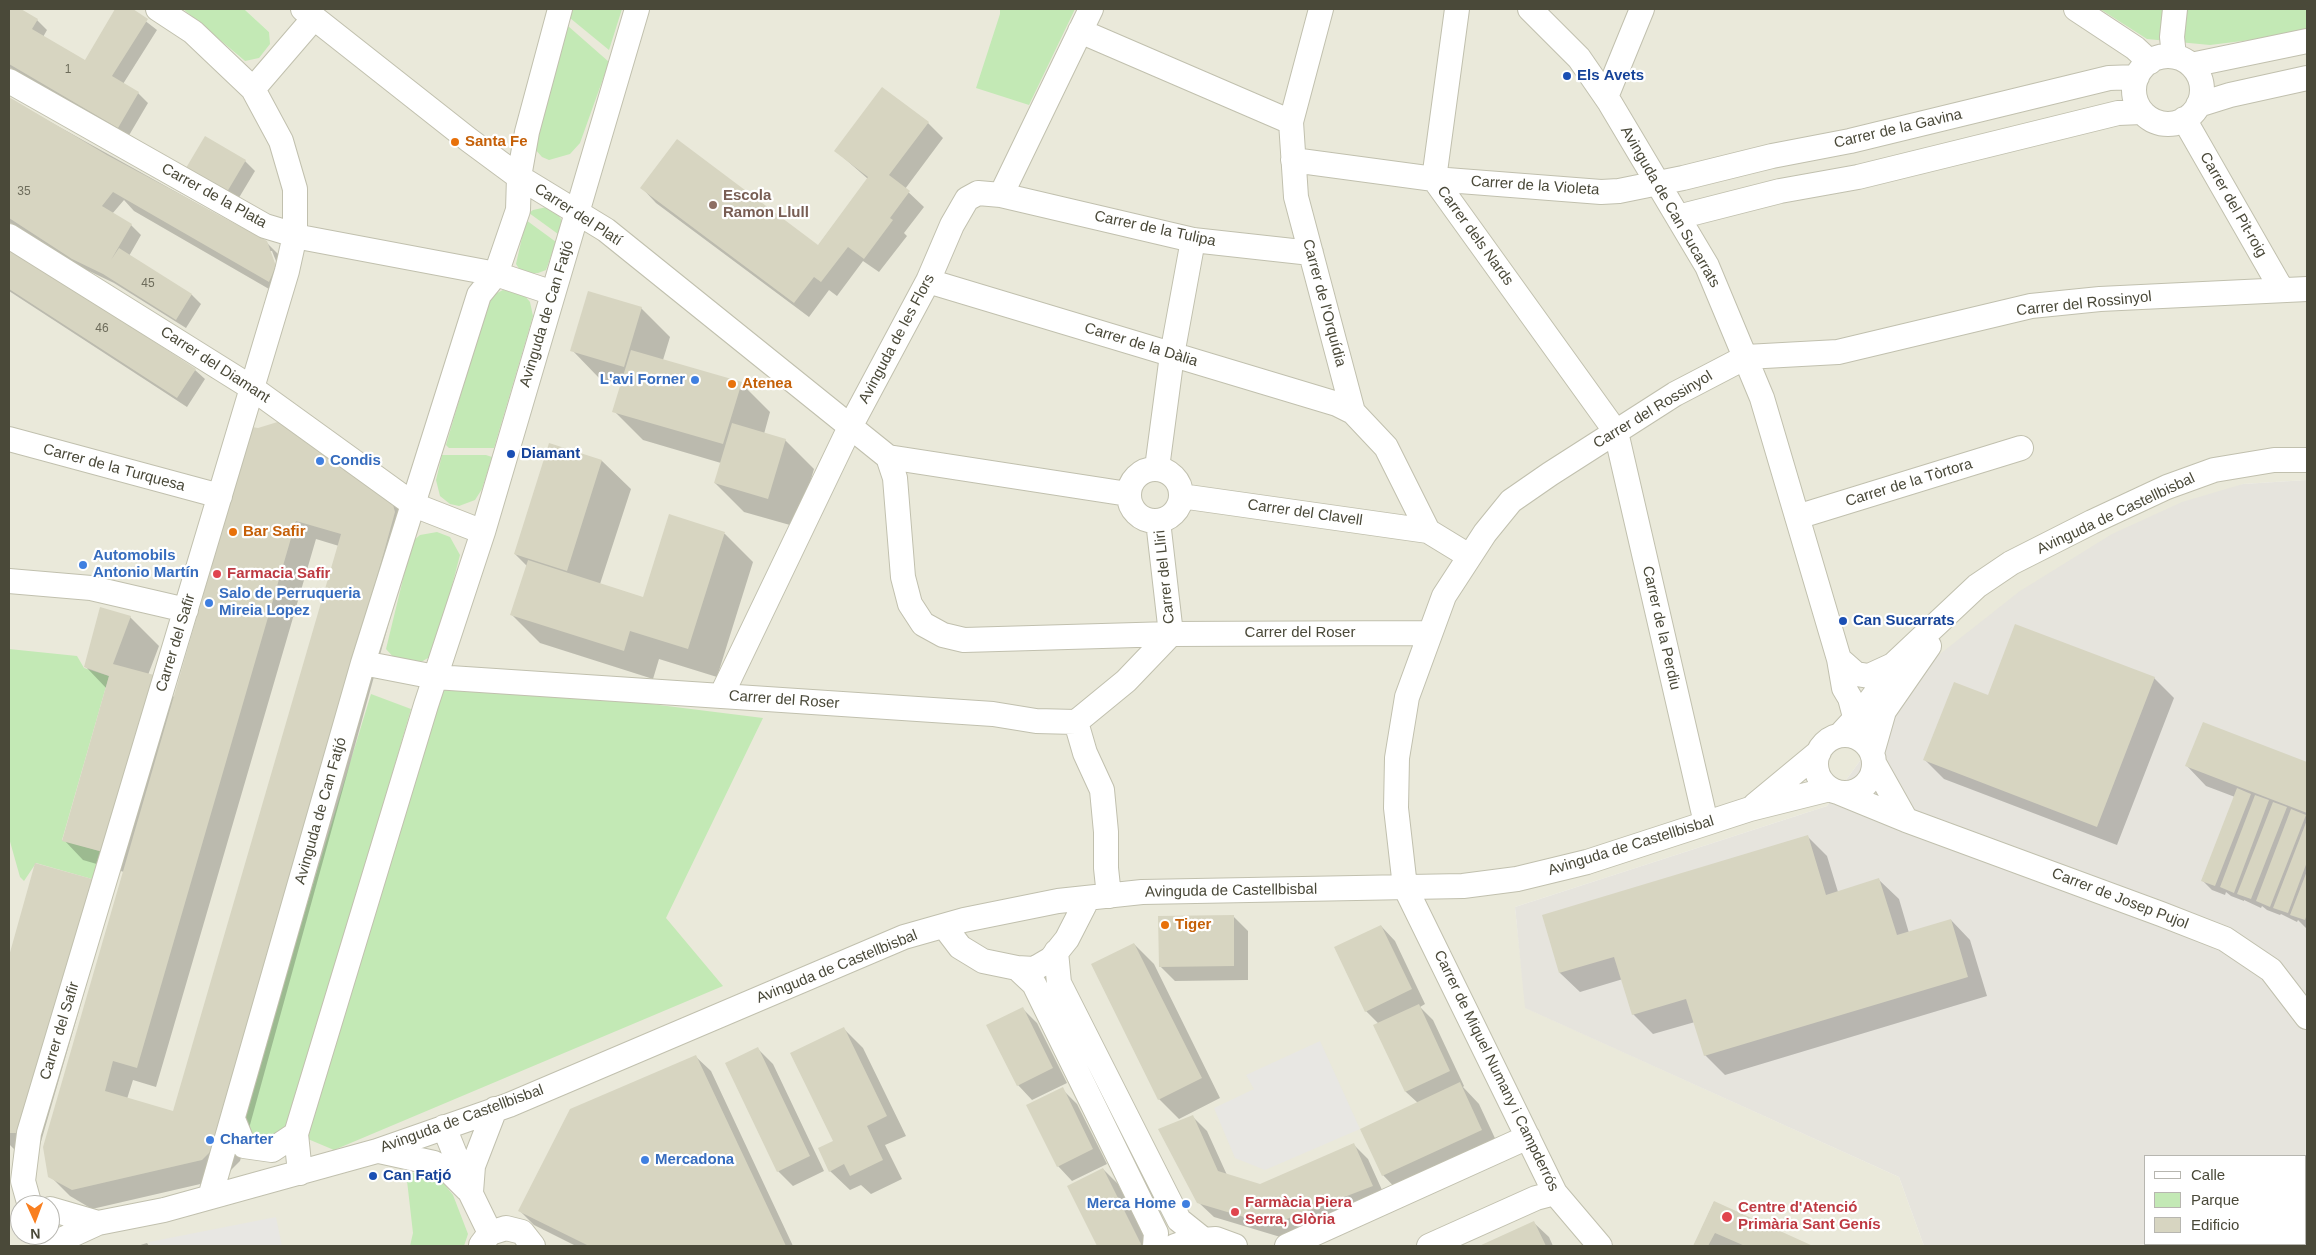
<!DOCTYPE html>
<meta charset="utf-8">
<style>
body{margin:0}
#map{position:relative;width:2316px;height:1255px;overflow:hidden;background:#f6f5ec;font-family:Arial,sans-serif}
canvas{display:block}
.frame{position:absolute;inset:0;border:10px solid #4a4939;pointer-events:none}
.legend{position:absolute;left:2144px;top:1155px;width:162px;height:90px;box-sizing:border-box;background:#fff;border:1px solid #b7b6b0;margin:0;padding:6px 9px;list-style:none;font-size:15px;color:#4a4939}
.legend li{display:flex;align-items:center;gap:10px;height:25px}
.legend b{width:25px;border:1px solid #b7b6b0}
.north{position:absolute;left:10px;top:1195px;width:50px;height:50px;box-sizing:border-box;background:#fff;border:1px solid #b7b6b0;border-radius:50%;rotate:178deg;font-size:14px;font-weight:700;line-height:20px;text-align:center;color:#4a4939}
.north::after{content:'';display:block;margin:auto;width:18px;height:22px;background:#f97f1f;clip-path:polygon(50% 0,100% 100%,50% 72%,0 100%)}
</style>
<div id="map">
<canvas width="2316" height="1255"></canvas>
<div class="frame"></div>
<ul class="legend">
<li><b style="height:6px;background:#fff"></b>Calle</li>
<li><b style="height:14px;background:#c3e9b5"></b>Parque</li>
<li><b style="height:14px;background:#d7d5c1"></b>Edificio</li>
</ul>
<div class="north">N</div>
</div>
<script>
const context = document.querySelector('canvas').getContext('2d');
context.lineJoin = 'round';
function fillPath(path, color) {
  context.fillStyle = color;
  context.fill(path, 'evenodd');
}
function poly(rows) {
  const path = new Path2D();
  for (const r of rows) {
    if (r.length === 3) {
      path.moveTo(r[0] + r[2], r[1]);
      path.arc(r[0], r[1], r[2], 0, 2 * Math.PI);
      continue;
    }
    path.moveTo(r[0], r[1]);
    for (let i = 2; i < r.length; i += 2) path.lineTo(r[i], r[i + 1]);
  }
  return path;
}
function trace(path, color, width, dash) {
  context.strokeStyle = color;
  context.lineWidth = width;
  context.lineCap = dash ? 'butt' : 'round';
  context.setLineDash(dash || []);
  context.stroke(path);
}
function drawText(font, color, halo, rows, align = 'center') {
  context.font = font + ' Arial,sans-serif';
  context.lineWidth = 4.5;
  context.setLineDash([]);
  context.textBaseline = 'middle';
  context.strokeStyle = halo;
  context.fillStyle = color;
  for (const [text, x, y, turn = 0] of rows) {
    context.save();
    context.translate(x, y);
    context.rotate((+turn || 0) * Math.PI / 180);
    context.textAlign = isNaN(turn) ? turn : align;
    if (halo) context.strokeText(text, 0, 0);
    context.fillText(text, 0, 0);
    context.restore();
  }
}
fillPath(poly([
 [9,9,183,9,245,61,269,32,244,9,2307,9,2307,480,2243,484,1935,658,1827,806,1515,907,1526,1008,1899,1177,1924,1246,9,1246],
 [20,1205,50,1205,50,1235,20,1235]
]), '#eae9da');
fillPath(poly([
 [2307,480,2307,1246,1924,1246,1899,1177,1525,1008,1515,907,1827,806,1935,658,2020,591,2112,534,2182,502,2243,484],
 [2145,1156,2305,1156,2305,1244,2145,1244]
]), '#e6e4dd');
fillPath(poly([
 [183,9,244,9,269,32,270,44,259,58,245,61],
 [573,9,622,9,609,50,570,18],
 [1000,9,1075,9,1029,105,976,88,1000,14],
 [2100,9,2307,9,2307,33,2210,45,2147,39],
 [568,26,609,62,580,143,570,154,549,160,542,157,534,148,540,114],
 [547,207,556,212,561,219,561,224,558,234,529,213,533,210],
 [526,220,556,242,546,270,538,273,522,273,516,264],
 [503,290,524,295,530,302,533,316,494,448,449,448,446,445,488,302,495,294],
 [442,455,486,455,492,457,482,489,475,500,459,506,450,504,440,496,436,480],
 [437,532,450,537,460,555,436,647,433,655,416,665,397,661,386,649,412,542,420,535],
 [9,649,77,656,84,668,109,676,62,840,103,852,92,879,36,863,24,881,20,877,9,838],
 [435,677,763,718,666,918,723,986,334,1150,296,1134],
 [371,694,411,709,296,1105,284,1135,271,1143,252,1136,245,1126,245,1108],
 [406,1172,430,1175,444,1184,453,1195,468,1234,464,1246,410,1246,413,1233]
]), '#c3e9b5');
fillPath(poly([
 [1320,1041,1360,1129,1265,1170,1235,1158,1214,1108,1254,1089,1246,1075],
 [276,1217,282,1246,150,1246,149,1242]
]), '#e8e7e3');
fillPath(poly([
 [9,9,18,9,37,20,47,30,43,37,85,62,117,9,130,9,157,30,123,84,138,93,148,103,128,137,9,67],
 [882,89,928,123,943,138,905,189,924,207,904,233,907,236,879,272,863,261,837,296,829,290,809,317,656,203,642,188,818,246,868,179,836,151],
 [9,99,266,242,286,262,295,286,288,300,134,211,124,200,112,214,131,225,141,235,129,256,192,295,201,304,186,328,114,283,89,271,87,273,9,222],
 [269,251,272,251,280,271,277,272],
 [245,161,255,171,237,201,198,178],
 [9,248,195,370,205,379,187,407,9,291],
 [641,308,670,337,663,360,741,383,770,412,764,434,785,440,814,469,797,527,744,512,715,483,721,463,643,440,614,411,621,385,600,379,572,350],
 [258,430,390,497,410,518,414,532,240,1161,222,1179,92,1209,70,1196,50,1176,124,872,83,860,64,840,107,689,86,667,130,617,159,646,148,675,153,677,175,698],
 [316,539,339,546,174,1112,127,1099,133,1080,156,1087],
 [550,444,602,461,631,489,600,584,644,598,670,516,725,534,753,562,717,677,659,659,653,679,540,643,512,615,527,566,515,554],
 [2154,678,2174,698,2117,845,1944,779,1925,760,1989,697],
 [2203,724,2307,763,2307,929,2298,920,2297,922,2281,914,2280,915,2267,910,2262,906,2261,908,2244,900,2244,901,2231,896,2226,892,2225,895,2212,890,2202,880,2235,797,2206,786,2187,766],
 [1807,836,1827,856,1838,892,1879,880,1899,899,1909,933,1951,920,1970,940,1987,996,1725,1075,1705,1055,1695,1022,1653,1034,1633,1014,1623,979,1580,992,1560,973,1543,916],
 [36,865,91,880,111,900,38,1152,18,1153,9,1144,9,960],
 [1233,916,1248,931,1248,980,1175,981,1160,966],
 [1381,926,1395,941,1425,1004,1420,1007,1433,1020,1464,1086,1463,1087,1479,1104,1500,1149,1402,1195,1383,1175,1418,1103,1406,1092,1375,1025,1379,1024,1366,1011],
 [1134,944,1154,964,1220,1098,1179,1119,1159,1099],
 [1022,1008,1037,1023,1067,1083,1032,1100,1018,1085],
 [844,1029,863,1048,906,1136,885,1145,902,1179,871,1194,861,1185,850,1190,830,1171,835,1142],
 [758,1049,773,1064,824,1171,793,1186,778,1171],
 [696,1057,711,1071,793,1246,576,1246,534,1225,520,1211],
 [1062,1089,1077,1104,1107,1164,1072,1181,1058,1166],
 [1192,1116,1207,1131,1227,1175,1260,1186,1353,1144,1368,1159,1387,1201,1287,1239,1214,1217,1198,1202],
 [1103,1169,1118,1184,1149,1246,1098,1246,1069,1186],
 [1714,1202,1810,1246,1694,1246],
 [1534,1223,1549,1237,1553,1246,1482,1246],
 [147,1243,149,1246,137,1246],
 [2187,1244,2256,1244,2258,1246,2266,1244,2297,1244,2299,1246,2179,1246]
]), '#0003');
fillPath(poly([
 [9,9,21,9,38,19,32,29,85,60,115,9,133,9,148,19,112,76,139,92,118,128,9,64],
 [882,87,929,122,889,175,910,191,890,218,893,220,864,259,848,247,821,282,814,277,794,303,640,188,677,139,818,245,868,177,834,151],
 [9,97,107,155,267,241,276,266,269,282,113,192,102,206,132,224,111,260,119,248,192,294,176,320,103,274,72,259,9,218],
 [205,136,246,160,227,192,186,168],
 [9,247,196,369,177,398,9,289],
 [588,291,642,307,624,367,570,351],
 [631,350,742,382,723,444,612,412],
 [284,420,391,497,395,512,234,1095,221,1141,202,1160,72,1190,48,1177,43,1147,252,427,258,428],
 [296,521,341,534,173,1111,105,1091,113,1061,137,1068],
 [732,423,786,439,768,499,714,483],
 [549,443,602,460,567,571,514,554],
 [669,514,725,532,688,649,630,631,624,651,510,615,528,560,643,597],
 [100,607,131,616,113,664,154,675,103,852,62,841,109,676,84,667],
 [2015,624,2155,677,2097,827,1923,760,1954,682,1988,695],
 [2203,722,2307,762,2307,813,2185,766],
 [2237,788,2251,794,2215,886,2201,881],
 [2255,795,2269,800,2234,893,2220,887],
 [2273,802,2287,807,2251,899,2237,894],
 [2291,809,2306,815,2270,907,2256,901],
 [2307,820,2307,862,2288,913,2273,908],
 [1808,835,1826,895,1879,878,1897,935,1951,919,1968,977,1704,1056,1686,999,1632,1015,1614,957,1559,973,1542,915],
 [35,863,92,879,19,1133,9,1133,9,956],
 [2307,871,2307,914,2305,920,2290,915],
 [1234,915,1234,966,1159,967,1158,916],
 [1381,925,1412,989,1365,1012,1334,947],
 [1134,943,1202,1078,1158,1100,1091,964],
 [1419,1004,1450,1071,1405,1092,1373,1025],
 [1023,1007,1053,1068,1017,1086,986,1025],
 [844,1027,887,1116,867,1126,883,1160,850,1176,844,1164,829,1172,818,1148,833,1141,790,1053],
 [758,1047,810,1156,777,1172,725,1063],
 [696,1055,786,1246,589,1246,518,1211,570,1109],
 [1460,1082,1482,1130,1382,1176,1360,1129],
 [1063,1087,1093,1149,1057,1167,1026,1105],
 [1193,1115,1218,1171,1260,1184,1354,1143,1373,1186,1271,1225,1197,1203,1158,1129],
 [1103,1168,1141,1244,1140,1246,1097,1246,1067,1186],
 [1714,1201,1813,1246,1745,1246,1715,1233,1708,1246,1693,1246],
 [1534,1221,1546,1246,1479,1246],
 [2183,1244,2251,1244,2252,1246,2177,1246],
 [2262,1244,2293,1244,2293,1246,2255,1246]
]), '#d7d5c1');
const minor = poly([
 [303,9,469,140,519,177,606,230,888,457,895,478,903,577,910,604,923,624,943,635,964,640,1171,634,1429,633],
 [1321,9,1291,122,1296,197,1353,412,1386,447,1428,531,1469,556],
 [1457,9,1434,179,1616,432,1706,823],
 [1530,9,1579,58,1610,103,1707,266,1762,398,1839,659,1844,688,1850,698,1861,740],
 [2076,9,2135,48,2150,62],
 [1080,31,1291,122],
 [2174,56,2172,37,2175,9],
 [2168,90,34],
 [2191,65,2307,41],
 [9,81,265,226,305,238,496,274,553,293],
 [253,89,314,18],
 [1606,97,1642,9],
 [2198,105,2230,95,2307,78],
 [2184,119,2282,290],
 [1293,160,1434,179,1601,192,1619,191,1683,178,1772,156,1850,141,2109,78,2137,77],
 [1001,195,1091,9],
 [1678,217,1780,191,1858,177,2118,113,2142,112],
 [9,236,252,388,414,505,483,532],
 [928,281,1337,404,1353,412],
 [9,439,220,496],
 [888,457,1128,494],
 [1157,468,1172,355,1193,240],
 [1155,495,26],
 [1181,496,1428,531],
 [1797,517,2021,448],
 [1158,521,1171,634],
 [9,581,91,588,186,610],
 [1839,659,1856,674,1869,676,1893,665],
 [363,663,435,677,993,714,1036,721,1076,722,1126,681,1171,634],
 [721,696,851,425,928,281,952,225,967,199,978,193,1001,195,1193,240,1311,253],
 [1076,722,1085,753,1102,790,1106,832,1106,868,1109,896],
 [1840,735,1863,710,1885,681,1893,665,1977,586,2011,563,2092,522,2167,487,2214,470,2274,460,2307,460],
 [1845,764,29],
 [1872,753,1884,711,1929,646],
 [1874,763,1906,820],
 [1840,793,1906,820,2161,914,2225,939,2271,970,2307,1017],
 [1755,805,1819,752],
 [944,926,960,947,983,961,1017,968,1034,969,1051,959,1067,939,1088,898],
 [1056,952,1059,983,1179,1220,1204,1240],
 [1017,968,1034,984,1156,1233,1155,1246],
 [233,1119,244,1146,272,1150,296,1134],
 [444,1127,471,1194,490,1233],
 [379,1151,434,1163,449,1171,467,1189],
 [300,1173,296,1134,426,705,483,532,637,9],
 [471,1192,473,1166,495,1109],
 [210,1197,363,663,479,295,496,274,518,210,519,177,527,132,560,9],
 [28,1199,23,1181,29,1133,287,271,295,235,295,189,281,141,253,89,193,32,158,9],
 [50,1209,98,1223],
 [481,1245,490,1233,506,1228,522,1232,533,1246],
 [48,1246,98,1223,164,1210,377,1151,509,1105,904,937,964,920,1058,901,1142,892,1463,886,1517,879,1587,862,1750,809,1830,789],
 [1175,1246,1189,1241,1216,1239,1235,1246],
 [1287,1246,1528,1137],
 [1429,1246,1536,1198,1555,1193],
 [1600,1246,1555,1193,1405,887,1396,808,1397,758,1407,697,1444,596,1485,533,1511,501,1550,474,1675,394,1746,357,1838,352,2031,306,2100,299,2307,289]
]);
trace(minor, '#c1c0ae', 26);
trace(minor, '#fff', 24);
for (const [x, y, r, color] of [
 [1567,76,5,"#1a4fb4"],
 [455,142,5,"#e8710a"],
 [713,205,5,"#8d6e63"],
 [695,380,5,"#3f7fe0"],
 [732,384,5,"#e8710a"],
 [511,454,5,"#1a4fb4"],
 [320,461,5,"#3f7fe0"],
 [233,532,5,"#e8710a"],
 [83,565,5,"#3f7fe0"],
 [217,574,5,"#e0444e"],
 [209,603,5,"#3f7fe0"],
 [1843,621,5,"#1a4fb4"],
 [1165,925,5,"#e8710a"],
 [210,1140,5,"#3f7fe0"],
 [645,1160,5,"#3f7fe0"],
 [373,1176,5,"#1a4fb4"],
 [1186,1204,5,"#3f7fe0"],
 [1235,1212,5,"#e0444e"],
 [1727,1217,6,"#e0444e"]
]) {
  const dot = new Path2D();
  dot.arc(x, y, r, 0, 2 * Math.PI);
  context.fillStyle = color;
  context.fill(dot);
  trace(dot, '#fff', 2);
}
drawText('12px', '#6d6c5b', null, [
 ["1",68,70],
 ["35",24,192],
 ["45",148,284],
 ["46",102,329]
]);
drawText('bold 15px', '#164399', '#fff', [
 ["Els Avets",1577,76],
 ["Diamant",521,454],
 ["Can Sucarrats",1853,621],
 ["Can Fatjó",383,1176]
], 'left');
drawText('15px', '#4a4939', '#fff', [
 ["Carrer de la Gavina",1898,129,-13],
 ["Carrer de la Violeta",1535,186,4],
 ["Carrer de la Plata",214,196,29],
 ["Carrer del Pit-roig",2233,205,60],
 ["Avinguda de Can Sucarrats",1670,207,60],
 ["Carrer del Platí",578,215,33],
 ["Carrer de la Tulipa",1155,229,12],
 ["Carrer dels Nards",1475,236,54],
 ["Carrer de l'Orquídia",1324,303,75],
 ["Carrer del Rossinyol",2084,304,-6],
 ["Avinguda de Can Fatjó",547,314,-73],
 ["Avinguda de les Flors",897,339,-62],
 ["Carrer de la Dàlia",1141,345,17],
 ["Carrer del Diamant",215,365,33],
 ["Carrer del Rossinyol",1653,410,-31],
 ["Carrer de la Turquesa",114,468,15],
 ["Carrer de la Tòrtora",1909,483,-17],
 ["Carrer del Clavell",1305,513,8],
 ["Avinguda de Castellbisbal",2116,514,-25],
 ["Carrer del Lliri",1165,577,-96],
 ["Carrer de la Perdiu",1661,628,77],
 ["Carrer del Roser",1300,633],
 ["Carrer del Safir",176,643,-73],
 ["Carrer del Roser",784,700,4],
 ["Avinguda de Can Fatjó",321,811,-74],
 ["Avinguda de Castellbisbal",1631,846,-17],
 ["Avinguda de Castellbisbal",1231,891,-1],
 ["Carrer de Josep Pujol",2120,899,21],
 ["Avinguda de Castellbisbal",837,967,-22],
 ["Carrer del Safir",60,1031,-73],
 ["Carrer de Miquel Numany i Campderrós",1496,1071,64],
 ["Avinguda de Castellbisbal",462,1119,-20]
]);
drawText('bold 15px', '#c56008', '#fff', [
 ["Santa Fe",465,142],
 ["Atenea",742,384],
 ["Bar Safir",243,532],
 ["Tiger",1175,925]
], 'left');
drawText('bold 15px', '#785e54', '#fff', [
 ["Escola",723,196],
 ["Ramon Llull",723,213]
], 'left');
drawText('bold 15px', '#366cbe', '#fff', [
 ["L'avi Forner",685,380,"right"],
 ["Condis",330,461],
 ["Automobils",93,556],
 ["Antonio Martín",93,573],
 ["Salo de Perruqueria",219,594],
 ["Mireia Lopez",219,611],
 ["Charter",220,1140],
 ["Mercadona",655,1160],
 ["Merca Home",1176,1204,"right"]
], 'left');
drawText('bold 15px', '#be3a42', '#fff', [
 ["Farmacia Safir",227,574],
 ["Farmàcia Piera",1245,1203],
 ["Serra, Glòria",1245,1220],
 ["Centre d'Atenció",1738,1208],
 ["Primària Sant Genís",1738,1225]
], 'left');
</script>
